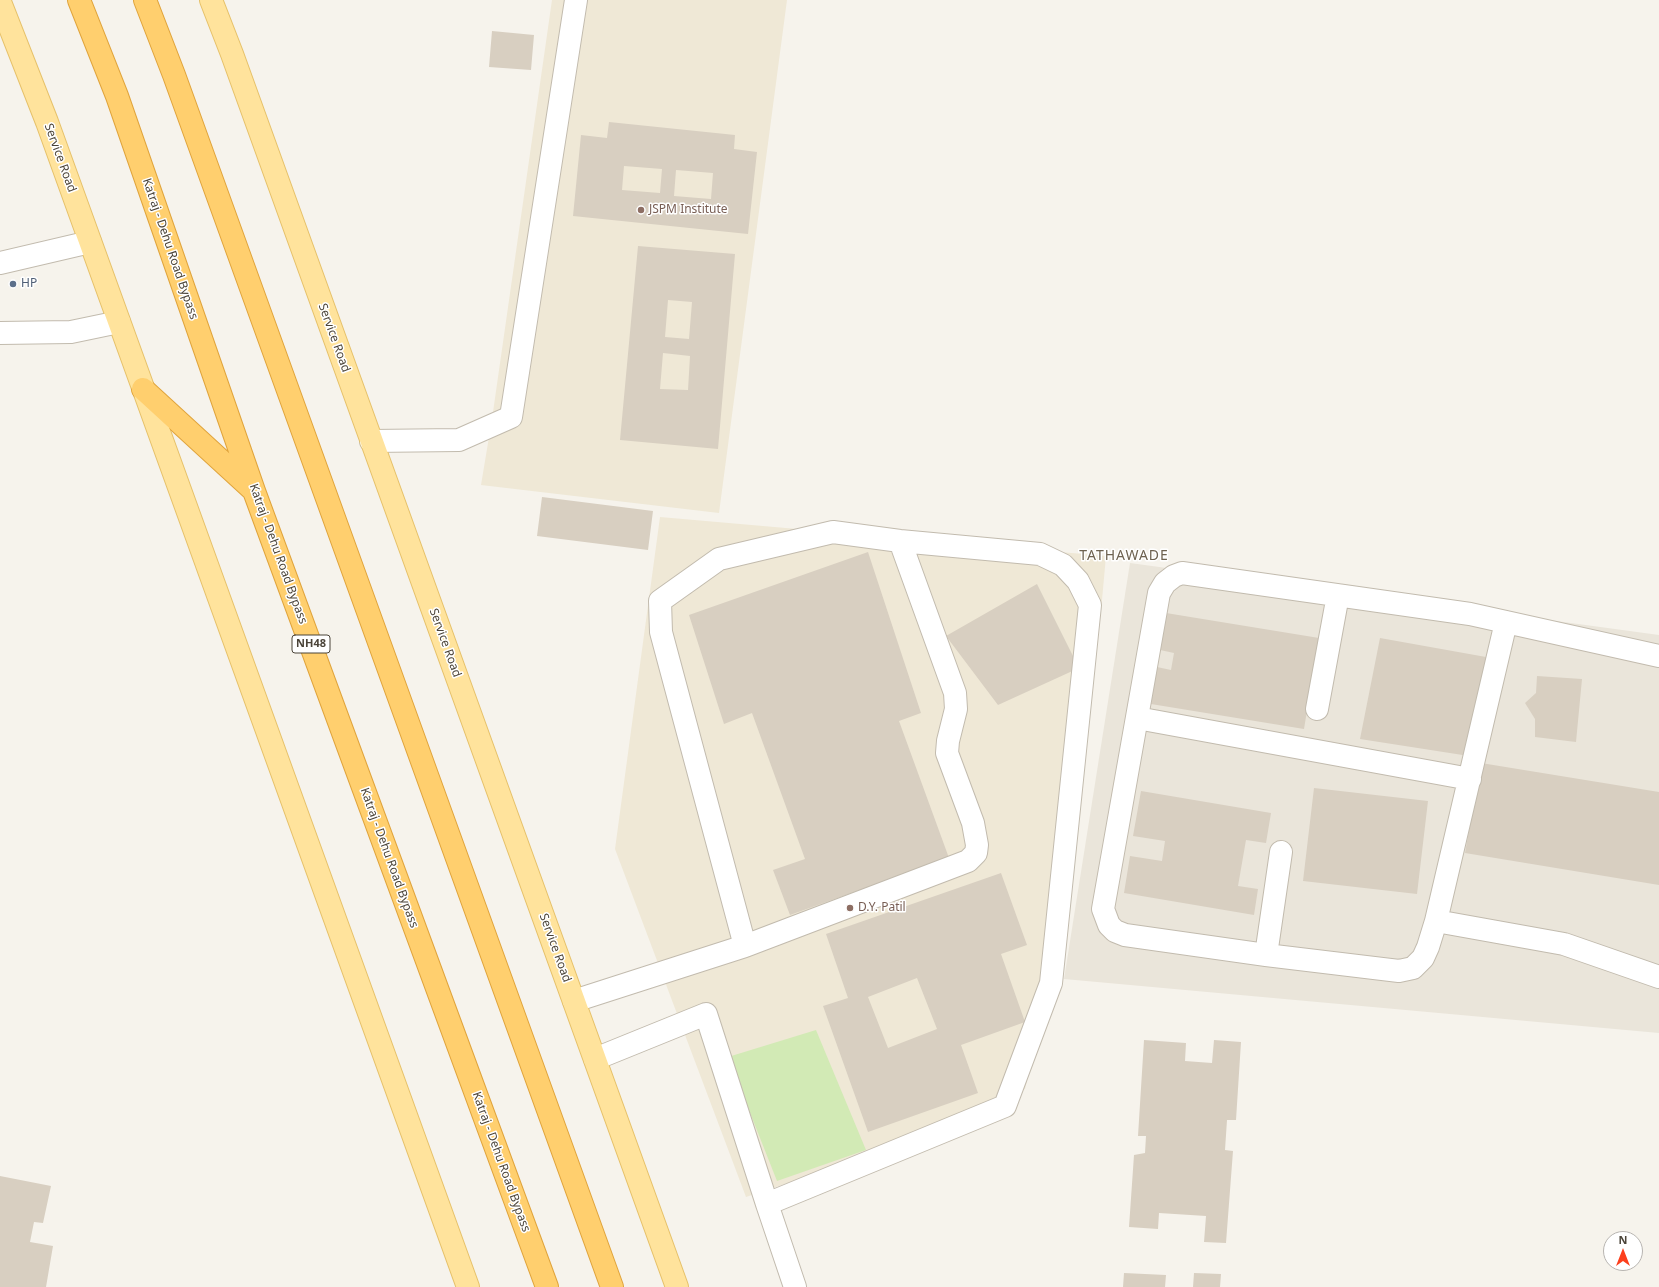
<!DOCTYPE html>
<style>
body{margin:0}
#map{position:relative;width:1659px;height:1287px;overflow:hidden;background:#f6f3ec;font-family:"Noto Sans",sans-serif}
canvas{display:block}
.north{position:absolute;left:1603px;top:1231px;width:40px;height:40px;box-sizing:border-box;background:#fff;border:1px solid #b7b4b0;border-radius:50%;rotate:0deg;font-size:11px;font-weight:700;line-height:16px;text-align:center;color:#4b4439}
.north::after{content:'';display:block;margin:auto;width:14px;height:18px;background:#fc3f1d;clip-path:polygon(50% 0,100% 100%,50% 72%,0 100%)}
</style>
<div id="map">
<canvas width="1659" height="1287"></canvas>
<div class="north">N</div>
</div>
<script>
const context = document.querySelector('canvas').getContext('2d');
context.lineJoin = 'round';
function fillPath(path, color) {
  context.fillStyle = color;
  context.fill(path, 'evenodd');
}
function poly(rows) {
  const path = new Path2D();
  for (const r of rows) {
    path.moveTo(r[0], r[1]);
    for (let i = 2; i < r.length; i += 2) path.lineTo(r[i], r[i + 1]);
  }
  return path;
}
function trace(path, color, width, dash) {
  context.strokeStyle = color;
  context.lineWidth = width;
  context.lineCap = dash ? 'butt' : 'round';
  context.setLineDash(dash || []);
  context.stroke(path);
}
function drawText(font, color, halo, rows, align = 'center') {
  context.font = font + ' "Noto Sans",sans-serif';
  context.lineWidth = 3;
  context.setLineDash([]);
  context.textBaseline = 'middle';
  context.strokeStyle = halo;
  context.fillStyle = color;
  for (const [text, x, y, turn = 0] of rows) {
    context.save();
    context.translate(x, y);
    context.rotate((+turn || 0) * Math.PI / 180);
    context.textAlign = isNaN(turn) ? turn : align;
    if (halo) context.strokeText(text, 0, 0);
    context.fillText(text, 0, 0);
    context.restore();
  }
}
fillPath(poly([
 [1130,563,1659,635,1659,1033,1064,979]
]), '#eae5da');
fillPath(poly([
 [552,0,787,0,719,513,481,485,492,419],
 [660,517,1106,556,1101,611,1055,966,1025,1089,880,1152,746,1197,615,849]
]), '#efe8d6');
fillPath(poly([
 [816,1030,866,1150,777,1181,728,1057]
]), '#d2eab5');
fillPath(poly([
 [492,31,534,35,531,70,489,67],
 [609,122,735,135,734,149,757,152,748,234,573,216,581,135,607,138],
 [624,166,662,169,660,193,622,190],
 [676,170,713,173,711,199,674,196],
 [638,246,735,254,718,449,620,440],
 [668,300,692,302,689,339,665,337],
 [663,353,690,356,688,390,660,389],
 [542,497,653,511,648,550,537,536],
 [868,552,921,713,899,721,949,858,790,915,773,870,805,859,752,713,724,724,689,615],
 [1037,584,1079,668,998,705,946,636],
 [1166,613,1319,638,1304,729,1151,704,1157,667,1171,670,1174,653,1160,650],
 [1380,638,1486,657,1469,756,1360,739],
 [1537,676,1582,679,1576,742,1535,737,1535,719,1525,703,1536,693],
 [1481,763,1659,792,1659,885,1465,853],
 [1314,788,1428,801,1417,894,1303,881],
 [1141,791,1271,813,1266,843,1246,840,1238,886,1258,889,1254,915,1124,893,1130,856,1162,861,1165,841,1133,836],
 [1001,873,1027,945,1001,954,1025,1022,961,1045,978,1093,868,1132,823,1006,848,998,826,934],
 [917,978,937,1029,888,1048,868,997],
 [1144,1040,1186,1043,1185,1061,1212,1063,1214,1040,1241,1042,1236,1120,1227,1120,1225,1150,1233,1151,1226,1243,1204,1242,1206,1216,1159,1213,1158,1229,1129,1227,1134,1155,1145,1153,1146,1136,1138,1136],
 [0,1176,51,1186,43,1223,34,1222,30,1242,53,1246,46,1287,0,1287],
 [1124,1273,1166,1275,1165,1287,1123,1287],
 [1194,1273,1221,1274,1220,1287,1193,1287]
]), '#d8cfc1');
const minor = poly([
 [0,263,90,242],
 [0,333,71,332,119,322],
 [371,441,459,440,511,417,576,0],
 [1506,622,1436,921,1428,947,1423,958,1413,968,1399,971,1266,955,1125,935,1115,931,1109,925,1103,909,1159,593,1165,583,1174,576,1182,573,1470,614,1659,656],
 [1317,709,1338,595],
 [1137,718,1470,779],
 [1436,921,1564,944,1659,977],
 [745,946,968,861,976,853,977,845,973,823,947,753,948,741,956,709,955,693,900,541],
 [1266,955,1281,852],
 [574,1001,745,946,661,632,660,601,719,559,833,532,900,541,1040,554,1063,565,1078,581,1090,605,1051,983,1005,1106,767,1204,706,1014,595,1059],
 [767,1204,795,1287]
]);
const major = poly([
 [211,0,232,54,677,1287],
 [0,2,47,122,468,1287]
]);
const highway = poly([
 [79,0,117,96,254,491,547,1287],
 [145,0,174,75,612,1287],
 [143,389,252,489]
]);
trace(minor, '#c2bbae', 24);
trace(major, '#e6c16a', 24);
trace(highway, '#e0a43c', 24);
trace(minor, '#fff', 22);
trace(major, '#ffe39c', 22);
trace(highway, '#ffcf6e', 22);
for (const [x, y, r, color] of [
 [641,210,4,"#8d6e63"],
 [13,284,4,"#5c6f8a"],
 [850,908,4,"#8d6e63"]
]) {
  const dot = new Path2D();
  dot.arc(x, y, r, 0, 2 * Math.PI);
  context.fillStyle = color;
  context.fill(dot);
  trace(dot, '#fff', 1.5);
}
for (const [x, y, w] of [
 [311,644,38]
]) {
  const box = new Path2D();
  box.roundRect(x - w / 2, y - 9, w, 18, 3);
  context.fillStyle = '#fff';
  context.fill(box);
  trace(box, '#4b4439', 1);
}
drawText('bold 11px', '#4b4439', null, [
 ["NH48",311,644]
]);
drawText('12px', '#4b4439', '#fff', [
 ["Service Road",60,158,70],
 ["Katraj - Dehu Road Bypass",170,249,71],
 ["Service Road",334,338,70],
 ["Katraj - Dehu Road Bypass",278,554,70],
 ["Service Road",445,643,70],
 ["Katraj - Dehu Road Bypass",389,858,70],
 ["Service Road",555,948,70],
 ["Katraj - Dehu Road Bypass",501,1162,70]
]);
drawText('12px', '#785e54', '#fff', [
 ["JSPM Institute",649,210],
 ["D.Y. Patil",858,908]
], 'left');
drawText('12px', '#4e5e75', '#fff', [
 ["HP",21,284]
], 'left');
context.letterSpacing = '1px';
drawText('14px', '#6e6250', '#fff', [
 ["TATHAWADE",1124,556]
]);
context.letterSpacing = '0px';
</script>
